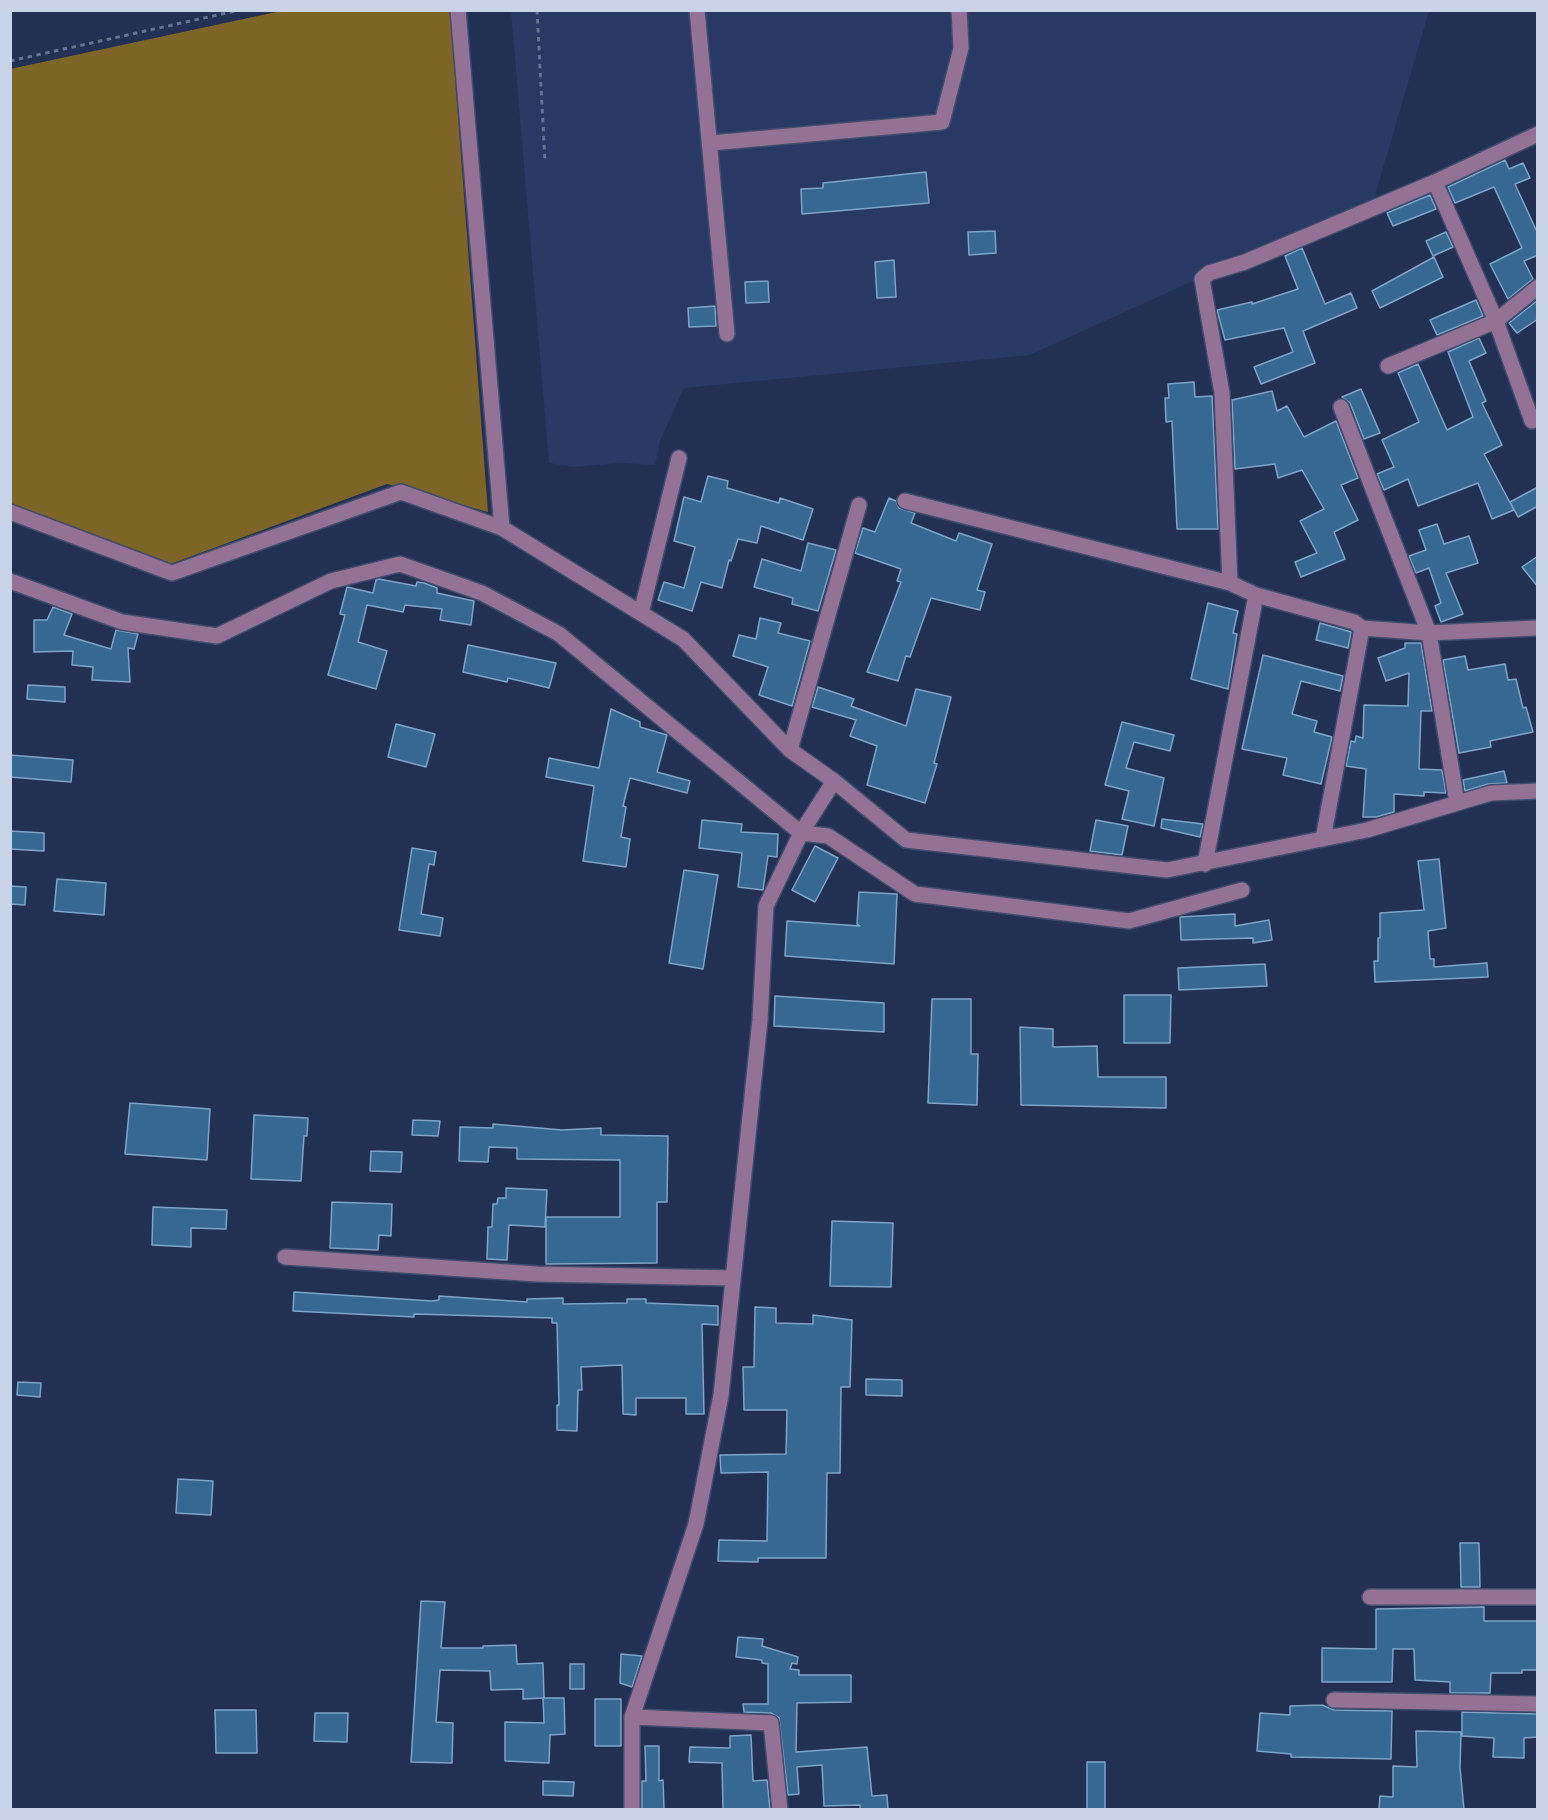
<!DOCTYPE html>
<style>
body{margin:0}
#map{position:relative;width:1548px;height:1820px;overflow:hidden;background:#223053;font-family:"IBM Plex Sans",sans-serif}
canvas{display:block}
.frame{position:absolute;inset:0;border:12px solid #c8d3e9;pointer-events:none}
</style>
<div id="map">
<canvas width="1548" height="1820"></canvas>
<div class="frame"></div>
</div>
<script>
const context = document.querySelector('canvas').getContext('2d');
context.lineJoin = 'round';
function fillPath(path, color) {
  context.fillStyle = color;
  context.fill(path, 'evenodd');
}
function poly(rows) {
  const path = new Path2D();
  for (const r of rows) {
    path.moveTo(r[0], r[1]);
    for (let i = 2; i < r.length; i += 2) path.lineTo(r[i], r[i + 1]);
  }
  return path;
}
function trace(path, color, width, dash) {
  context.strokeStyle = color;
  context.lineWidth = width;
  context.lineCap = dash ? 'butt' : 'round';
  context.setLineDash(dash || []);
  context.stroke(path);
}
fillPath(poly([
 [511,11,1429,11,1374,199,1030,355,684,388,660,441,655,465,621,463,573,467,549,463]
]), '#283963');
fillPath(poly([
 [281,11,450,11,488,512,387,484,165,566,11,508,10,69]
]), '#7d6427');
const building = poly([
 [1505,160,1509,169,1523,163,1530,178,1515,184,1538,234,1538,255,1524,261,1533,279,1508,299,1490,264,1522,248,1494,187,1455,203,1448,187,1505,160],
 [926,172,929,203,802,214,801,189,823,188,823,183,926,172],
 [1430,195,1436,209,1393,226,1387,213,1430,195],
 [995,231,996,253,969,255,968,232,995,231],
 [1446,232,1453,247,1433,256,1426,241,1446,232],
 [1302,248,1325,304,1351,293,1357,308,1303,331,1315,363,1261,384,1254,367,1293,352,1284,328,1225,340,1217,310,1252,302,1252,304,1298,289,1285,256,1302,248],
 [1434,257,1443,277,1380,308,1372,291,1434,257],
 [894,260,896,297,877,298,875,262,894,260],
 [768,281,769,302,746,303,745,282,768,281],
 [1476,300,1483,316,1437,335,1430,320,1476,300],
 [1538,300,1538,319,1517,333,1509,323,1538,300],
 [715,306,716,326,689,327,688,308,715,306],
 [1479,338,1486,353,1469,361,1486,401,1482,403,1502,445,1484,454,1514,510,1492,519,1478,483,1418,506,1408,479,1384,490,1377,474,1394,467,1382,440,1419,422,1398,373,1418,364,1447,430,1473,417,1448,352,1479,338],
 [1194,382,1195,397,1212,396,1218,529,1177,529,1172,421,1166,422,1165,398,1169,398,1168,384,1194,382],
 [1361,389,1380,433,1364,439,1350,403,1342,397,1361,389],
 [1272,391,1277,411,1287,406,1304,437,1336,421,1358,478,1341,485,1358,520,1334,532,1345,559,1301,577,1295,562,1317,553,1300,521,1324,509,1302,470,1278,478,1275,464,1235,469,1232,400,1272,391],
 [708,476,728,481,727,488,779,503,780,498,813,509,803,540,761,526,757,543,738,539,731,561,729,560,722,588,701,582,692,611,658,600,664,582,684,588,695,547,674,541,684,497,701,502,708,476],
 [1538,487,1538,506,1518,517,1510,502,1538,487],
 [889,498,896,501,899,508,915,513,911,523,956,541,959,533,992,544,977,590,985,592,980,610,931,598,910,657,906,656,898,681,867,672,901,582,897,581,901,569,855,553,863,528,875,532,889,498],
 [1437,524,1444,544,1469,536,1478,563,1446,573,1463,614,1441,622,1435,606,1441,603,1429,568,1416,573,1409,556,1426,550,1419,530,1437,524],
 [808,543,836,550,818,611,792,604,793,598,754,587,762,559,801,571,808,543],
 [1538,556,1538,587,1522,567,1538,556],
 [379,579,416,586,417,582,424,583,437,588,437,593,474,601,471,625,440,620,442,609,405,605,403,612,367,605,358,642,387,651,376,689,328,675,345,615,340,614,347,587,373,593,376,580,379,579],
 [1208,603,1238,611,1233,633,1237,634,1228,689,1191,679,1208,603],
 [53,607,72,614,64,635,111,649,116,630,138,634,134,649,128,648,130,682,92,680,93,667,72,665,73,651,34,652,34,620,47,620,53,607],
 [760,618,781,623,778,633,810,641,792,706,759,695,768,667,733,656,739,635,756,639,760,618],
 [1320,623,1351,632,1348,648,1316,640,1320,623],
 [1405,643,1421,643,1432,711,1421,711,1419,769,1442,770,1446,793,1424,792,1424,796,1394,794,1394,812,1376,817,1363,817,1366,769,1346,766,1351,741,1355,742,1356,736,1363,738,1364,705,1408,706,1409,673,1386,681,1378,658,1405,648,1405,643],
 [468,645,556,663,549,688,508,678,507,682,463,672,468,645],
 [1263,655,1343,676,1340,691,1301,681,1292,714,1317,721,1314,732,1332,737,1321,784,1283,775,1287,758,1242,749,1263,655],
 [1465,656,1468,670,1505,664,1508,680,1516,679,1523,708,1526,707,1533,732,1490,741,1491,747,1459,753,1443,660,1465,656],
 [28,685,65,687,65,702,27,699,28,685],
 [818,687,854,699,851,706,906,726,916,689,951,697,934,763,937,764,925,803,867,785,877,746,850,736,856,720,812,707,818,687],
 [611,709,640,722,640,727,667,735,657,772,690,781,687,793,630,778,623,806,626,807,621,837,630,839,626,867,583,861,594,786,546,777,549,758,599,768,611,709],
 [1122,722,1174,735,1170,751,1134,742,1126,768,1164,778,1154,826,1122,819,1129,791,1105,785,1122,722],
 [396,724,435,734,426,767,388,757,396,724],
 [10,755,73,760,71,782,10,777,10,755],
 [1504,771,1507,783,1488,784,1465,791,1463,780,1504,771],
 [1162,819,1203,824,1200,837,1161,828,1162,819],
 [702,820,742,824,741,832,778,834,777,857,768,856,763,890,738,887,742,853,699,848,702,820],
 [1096,820,1128,826,1122,855,1090,851,1096,820],
 [10,831,44,833,44,851,10,849,10,831],
 [815,846,838,858,815,902,792,890,815,846],
 [412,848,436,852,434,865,429,864,421,914,443,918,440,936,399,930,412,848],
 [1439,859,1446,928,1428,931,1430,959,1434,959,1434,967,1487,963,1488,977,1375,982,1374,961,1378,961,1378,938,1380,938,1380,913,1424,910,1418,861,1439,859],
 [684,870,718,875,703,969,669,963,684,870],
 [57,879,106,883,104,915,54,911,57,879],
 [10,886,26,887,25,905,10,904,10,886],
 [859,892,897,894,894,964,785,956,787,921,860,926,857,924,859,892],
 [1235,914,1235,926,1269,920,1272,940,1253,943,1253,938,1181,940,1180,917,1235,914],
 [1265,964,1267,986,1179,990,1178,968,1265,964],
 [1124,995,1171,995,1170,1043,1124,1043,1124,995],
 [775,996,884,1003,884,1032,774,1026,775,996],
 [932,999,971,999,971,1054,978,1054,977,1105,928,1103,932,999],
 [1020,1027,1053,1029,1053,1047,1097,1046,1098,1077,1166,1077,1166,1108,1021,1105,1020,1027],
 [130,1103,210,1109,207,1160,125,1154,130,1103],
 [254,1115,308,1118,307,1136,304,1136,301,1181,251,1179,254,1115],
 [413,1120,440,1121,438,1136,412,1135,413,1120],
 [493,1124,562,1130,601,1128,601,1135,668,1136,667,1202,657,1202,657,1263,546,1264,546,1217,620,1217,620,1160,517,1159,517,1148,489,1147,488,1162,459,1161,460,1127,493,1128,493,1124],
 [371,1151,402,1152,401,1172,370,1171,371,1151],
 [506,1188,547,1190,545,1227,509,1225,507,1260,487,1259,488,1227,492,1227,493,1204,497,1204,498,1198,506,1198,506,1188],
 [332,1202,392,1204,391,1236,379,1235,378,1250,330,1248,332,1202],
 [153,1207,227,1210,226,1229,191,1228,191,1247,152,1245,153,1207],
 [832,1221,893,1223,891,1287,830,1286,832,1221],
 [294,1292,432,1301,439,1300,439,1296,527,1302,527,1299,563,1298,563,1304,627,1303,627,1299,646,1299,646,1303,718,1306,718,1325,702,1324,704,1414,686,1414,686,1398,636,1398,636,1415,623,1414,622,1365,581,1367,582,1390,578,1390,577,1431,557,1430,557,1405,559,1405,557,1323,552,1323,552,1318,414,1314,414,1317,293,1311,294,1292],
 [755,1307,776,1308,776,1323,813,1324,813,1315,852,1320,850,1387,841,1387,840,1473,827,1473,826,1558,758,1558,758,1562,718,1561,719,1540,767,1541,768,1472,721,1473,720,1455,786,1454,787,1410,744,1410,743,1367,754,1367,755,1307],
 [866,1379,902,1380,902,1396,866,1395,866,1379],
 [18,1382,41,1383,40,1397,17,1395,18,1382],
 [178,1479,213,1481,211,1515,176,1513,178,1479],
 [1460,1543,1479,1543,1480,1587,1461,1587,1460,1543],
 [421,1601,445,1602,441,1648,483,1648,483,1646,516,1645,517,1664,543,1663,544,1698,523,1699,523,1689,491,1690,490,1671,440,1670,436,1722,453,1723,452,1763,411,1762,421,1601],
 [1484,1607,1484,1621,1538,1621,1538,1670,1522,1670,1522,1673,1491,1673,1490,1693,1450,1693,1450,1682,1415,1680,1414,1649,1393,1649,1392,1682,1322,1682,1322,1648,1376,1649,1376,1609,1484,1607],
 [738,1637,763,1639,762,1646,798,1657,797,1664,792,1663,790,1669,799,1670,799,1675,851,1675,851,1702,797,1703,796,1752,867,1747,872,1796,887,1795,888,1809,860,1809,860,1805,824,1806,822,1765,797,1767,799,1794,788,1795,779,1718,771,1713,744,1712,743,1704,768,1704,768,1664,762,1663,762,1660,736,1657,738,1637],
 [621,1654,642,1656,632,1687,620,1683,621,1654],
 [570,1664,584,1664,584,1689,570,1689,570,1664],
 [543,1698,564,1698,565,1734,550,1735,549,1763,505,1761,505,1722,544,1723,543,1698],
 [595,1699,621,1699,621,1746,595,1746,595,1699],
 [1322,1705,1334,1710,1392,1711,1391,1759,1291,1757,1291,1754,1257,1751,1260,1713,1290,1715,1290,1706,1322,1705],
 [215,1710,256,1710,257,1753,216,1753,215,1710],
 [1462,1712,1538,1714,1538,1737,1524,1738,1524,1758,1493,1757,1494,1738,1462,1736,1462,1712],
 [315,1713,348,1713,347,1742,314,1741,315,1713],
 [1416,1731,1461,1732,1460,1768,1464,1809,1379,1809,1380,1796,1393,1797,1393,1766,1417,1767,1416,1731],
 [751,1735,753,1781,767,1780,770,1809,723,1809,722,1763,689,1762,690,1747,730,1748,730,1736,751,1735],
 [645,1746,659,1746,659,1781,663,1780,664,1809,642,1809,642,1781,646,1781,645,1746],
 [1087,1762,1105,1762,1105,1809,1087,1809,1087,1762],
 [543,1781,574,1782,573,1796,543,1795,543,1781]
]);
fillPath(building, '#376891');
trace(building, '#7ea4c7', 1.5);
const minor = poly([
 [458,10,502,528],
 [697,10,727,334],
 [711,143,942,122,961,48,959,10],
 [1435,182,1496,321,1532,421],
 [1388,366,1496,321,1538,287],
 [1341,407,1429,633,1457,803],
 [905,501,1230,583,1256,595,1354,622,1362,628,1429,633,1535,628],
 [10,512,172,573,401,492,502,528,683,639,790,750,834,781,906,840,1167,870,1367,830,1491,793,1538,791],
 [10,581,122,622,217,636,331,581,400,564,482,593,559,634,801,833,828,836,915,894,1129,921,1242,890],
 [1230,583,1222,393,1202,279,1209,273,1245,262,1435,182,1538,134],
 [641,613,679,458],
 [790,750,859,505],
 [1323,839,1362,628],
 [1205,864,1256,595],
 [285,1257,537,1274,732,1278],
 [1370,1597,1538,1597],
 [1334,1700,1538,1704],
 [632,1717,771,1723,780,1810],
 [632,1810,632,1717,696,1524,721,1395,760,1020,766,906,801,833,834,781]
]);
trace(minor, '#404d6e', 18);
trace(poly([
 [537,10,545,162],
 [10,61,240,10]
]), '#657290', 3, [4.5, 4.5]);
trace(minor, '#947295', 15);
</script>
